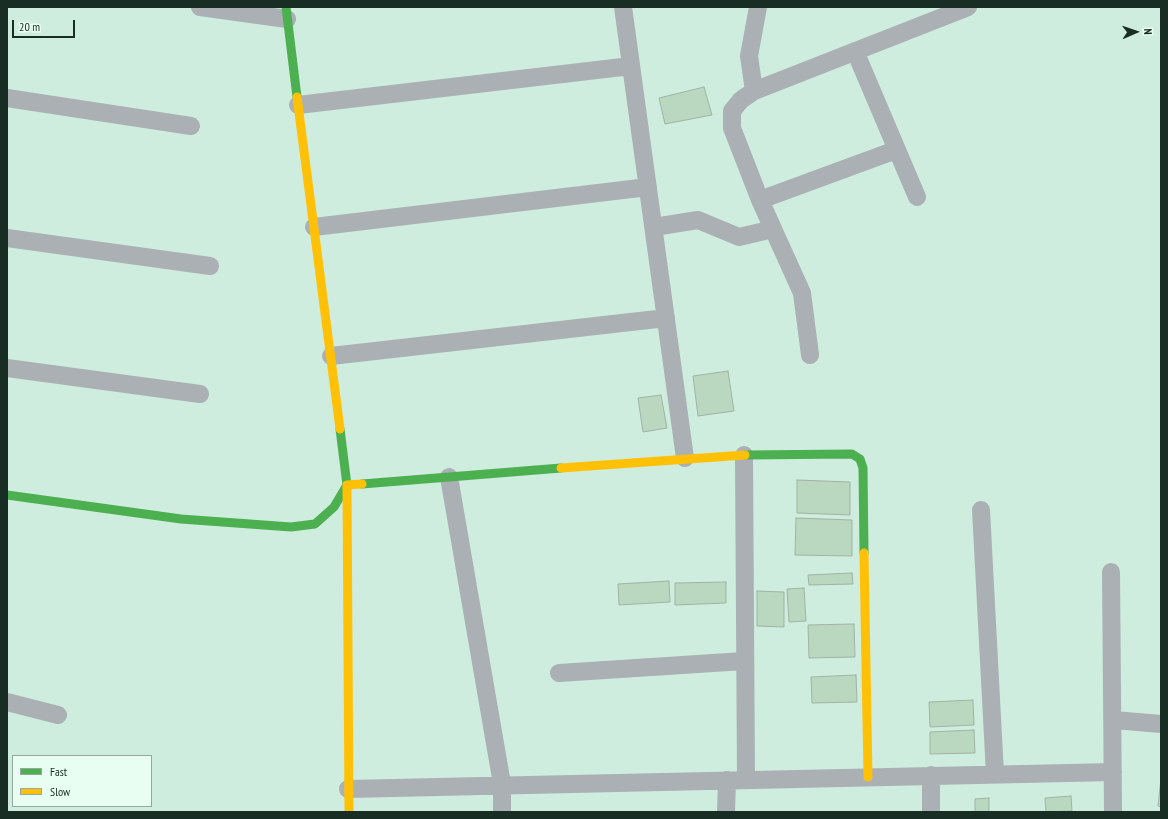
<!DOCTYPE html>
<style>
body{margin:0}
#map{position:relative;width:1168px;height:819px;overflow:hidden;background:#cfedde;font-family:"PT Sans Narrow",sans-serif}
canvas{display:block}
.frame{position:absolute;inset:0;border:8px solid #182d23;pointer-events:none}
.legend{position:absolute;left:12px;top:755px;width:140px;height:52px;box-sizing:border-box;background:#e8fef2;border:1px solid #95aa9f;margin:0;padding:5px 7px;list-style:none;font-size:12px;color:#182d23}
.legend li{display:flex;align-items:center;gap:8px;height:20px}
.legend b{width:20px;border:1px solid #95aa9f}
.north{position:absolute;left:1116px;top:12px;width:40px;height:40px;-webkit-text-stroke:3px #e8fef2;paint-order:stroke;rotate:88deg;font-size:11px;font-weight:700;line-height:16px;text-align:center;color:#182d23}
.north::after{content:'';display:block;margin:auto;width:14px;height:18px;background:#182d23;clip-path:polygon(50% 0,100% 100%,50% 72%,0 100%)}
.scale{position:absolute;left:12px;top:20px;width:63px;height:18px;box-sizing:border-box;border:2px solid #182d23;border-top:0;padding-left:5px;font-size:12px;line-height:14px;white-space:nowrap;color:#182d23;-webkit-text-stroke:3px #e8fef2;paint-order:stroke}
</style>
<div id="map">
<canvas width="1168" height="819"></canvas>
<div class="frame"></div>
<ul class="legend">
<li><b style="height:5px;background:#4caf50"></b>Fast</li>
<li><b style="height:5px;background:#ffc107"></b>Slow</li>
</ul>
<div class="north">N</div>
<div class="scale">20 m</div>
</div>
<script>
const context = document.querySelector('canvas').getContext('2d');
context.lineJoin = 'round';
function fillPath(path, color) {
  context.fillStyle = color;
  context.fill(path, 'evenodd');
}
function poly(rows) {
  const path = new Path2D();
  for (const r of rows) {
    path.moveTo(r[0], r[1]);
    for (let i = 2; i < r.length; i += 2) path.lineTo(r[i], r[i + 1]);
  }
  return path;
}
function trace(path, color, width, dash) {
  context.strokeStyle = color;
  context.lineWidth = width;
  context.lineCap = dash ? 'butt' : 'round';
  context.setLineDash(dash || []);
  context.stroke(path);
}
const building = poly([
 [704,87,712,115,665,124,659,98,704,87],
 [728,371,734,411,698,416,693,376,728,371],
 [661,395,667,428,643,432,638,398,661,395],
 [797,480,850,482,850,515,797,513,797,480],
 [796,518,852,520,852,556,795,555,796,518],
 [852,573,853,584,809,585,808,575,852,573],
 [669,581,670,602,619,605,618,584,669,581],
 [726,582,726,603,675,605,675,583,726,582],
 [804,588,806,621,789,622,787,589,804,588],
 [757,591,784,592,784,627,757,626,757,591],
 [854,624,855,657,809,658,808,625,854,624],
 [856,675,857,702,812,703,811,677,856,675],
 [973,700,974,725,930,727,929,702,973,700],
 [974,730,975,753,930,754,930,732,974,730],
 [1161,778,1161,807,1158,806,1161,778],
 [1071,796,1072,811,1046,812,1045,798,1071,796],
 [989,798,989,812,975,812,975,799,989,798]
]);
fillPath(building, '#bad8bf');
trace(building, '#9fb3a5', 1);
trace(poly([
 [200,7,287,19],
 [623,7,685,458],
 [855,51,917,197],
 [754,91,749,56,758,7],
 [7,98,191,126],
 [298,105,631,66],
 [760,200,896,150],
 [314,227,648,187],
 [654,227,698,220,739,237,773,229],
 [7,238,210,266],
 [810,355,802,293,760,200,732,128,732,111,741,100,754,91,968,7],
 [331,356,666,318],
 [7,368,200,394],
 [744,455,746,780],
 [449,477,502,784,502,812],
 [981,510,995,774],
 [1111,572,1113,812],
 [559,673,744,661],
 [7,702,58,715],
 [1114,720,1161,724],
 [348,789,1113,772],
 [726,812,727,780],
 [931,812,931,775]
]), '#aab0b4', 18);
trace(poly([
 [286,7,297,97],
 [745,455,852,454,860,459,863,468,864,553],
 [362,484,561,468],
 [7,495,181,519,291,527,315,524,334,507,347,485,340,429]
]), '#4caf50', 9);
trace(poly([
 [297,97,340,429],
 [561,468,745,455],
 [864,553,868,777],
 [349,812,347,485,362,484]
]), '#ffc107', 9);
</script>
